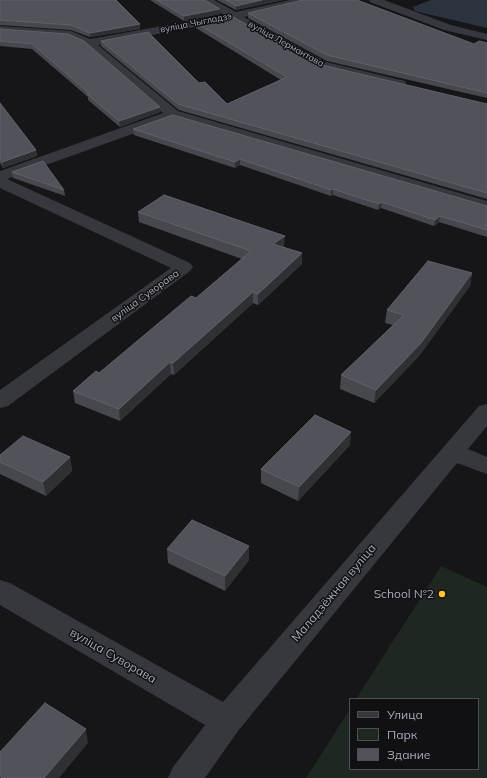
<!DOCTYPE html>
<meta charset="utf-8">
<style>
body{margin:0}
#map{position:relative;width:487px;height:778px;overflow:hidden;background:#161619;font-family:Mulish,sans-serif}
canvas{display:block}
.legend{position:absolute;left:349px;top:698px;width:130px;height:72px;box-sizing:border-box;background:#111114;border:1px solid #4d4f56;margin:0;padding:5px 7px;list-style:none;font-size:12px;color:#a7acba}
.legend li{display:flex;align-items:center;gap:8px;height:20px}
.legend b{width:20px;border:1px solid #4d4f56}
</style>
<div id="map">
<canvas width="487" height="778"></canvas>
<ul class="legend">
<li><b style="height:5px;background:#37383e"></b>Улица</li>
<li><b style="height:11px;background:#1e2720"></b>Парк</li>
<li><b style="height:11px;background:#52535a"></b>Здание</li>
</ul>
</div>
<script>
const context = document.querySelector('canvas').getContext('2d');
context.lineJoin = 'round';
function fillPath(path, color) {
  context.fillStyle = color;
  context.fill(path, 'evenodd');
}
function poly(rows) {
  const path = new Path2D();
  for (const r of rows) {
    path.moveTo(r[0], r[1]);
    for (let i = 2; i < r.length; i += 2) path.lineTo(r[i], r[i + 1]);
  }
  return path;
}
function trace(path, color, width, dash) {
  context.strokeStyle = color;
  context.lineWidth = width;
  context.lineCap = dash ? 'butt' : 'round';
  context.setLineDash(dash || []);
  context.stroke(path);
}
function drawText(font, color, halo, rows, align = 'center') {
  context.font = font + ' Mulish,sans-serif';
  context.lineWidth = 3;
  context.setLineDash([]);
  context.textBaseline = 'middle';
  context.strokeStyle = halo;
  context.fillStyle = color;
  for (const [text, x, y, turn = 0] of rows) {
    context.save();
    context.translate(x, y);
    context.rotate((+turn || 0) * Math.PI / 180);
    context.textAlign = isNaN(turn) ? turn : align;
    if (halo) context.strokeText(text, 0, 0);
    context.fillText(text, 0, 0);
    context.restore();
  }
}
fillPath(poly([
 [441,566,487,587,487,778,306,778,350,709,350,769,478,769,478,699,356,699]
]), '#1e2720');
fillPath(poly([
 [431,0,487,0,487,28,415,11,413,7]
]), '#2b343e');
fillPath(poly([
 [201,0,214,0,236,12,290,0,308,0,307,2,244,17,326,62,405,81,406,84,400,88,318,68,233,20,98,45,178,111,487,201,487,211,174,119,7,179,190,263,193,267,190,271,8,406,0,408,0,390,171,268,0,188,0,171,163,113,85,45,69,37,0,32,0,26,71,31,90,39,224,15,201,0],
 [369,0,384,0,451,25,487,34,487,40,444,30,370,2,369,0],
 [487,404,487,426,468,449,487,457,487,474,457,463,238,731,205,778,168,778,173,767,205,725,0,605,0,580,10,583,223,702,479,406,487,404]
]), '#37383e');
fillPath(poly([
 [0,0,140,29,90,37,71,30,0,25],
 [150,0,205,0,220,9,220,14,184,21],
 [217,0,283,0,236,10],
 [248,13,474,44,487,43,487,98,327,61,248,18],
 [196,23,318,64,487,104,487,199,179,110,101,46,101,41,199,83,227,104,281,80,196,28],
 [0,29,160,107,160,112,120,127,88,100,88,97,32,49,0,46],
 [0,103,36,150,37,156,3,168,0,163],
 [133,129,487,206,487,237,439,222,434,226,381,208,378,210,333,195,331,196,240,165,235,168,134,135],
 [12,172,64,190,65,196,13,178],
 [138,212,284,247,283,247,302,253,302,264,258,305,253,303,174,375,171,374,120,421,75,403,73,391,99,373,196,298,242,259,139,222],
 [472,273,470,286,419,356,374,403,340,389,341,375,393,325,385,323,387,310],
 [350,445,298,501,261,483,261,469],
 [0,455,70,457,72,471,46,496,0,474],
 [167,549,249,560,225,591,168,563]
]), '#47484e');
fillPath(poly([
 [262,0,283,0,236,10,236,6],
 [220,9,220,14,184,21,184,16],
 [140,24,140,29,90,37,90,33],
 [160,107,160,112,120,127,119,121],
 [36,150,37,156,3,168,2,162],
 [240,159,240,165,235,168,235,162],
 [333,189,333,195,331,196,331,190],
 [382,202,381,208,378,210,379,204],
 [440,216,439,222,434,226,435,220],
 [285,236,284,247,273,255,273,244],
 [302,253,302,264,258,305,258,294],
 [472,273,470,286,419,356,374,403,376,390],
 [253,292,253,303,174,375,173,363],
 [170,362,171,374,120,421,119,409],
 [351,432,350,445,298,501,299,487],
 [70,457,72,471,46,496,43,482],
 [249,546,249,560,225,591,225,576],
 [86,729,88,743,59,778,44,778]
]), '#2f3034');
const building = poly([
 [0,0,116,0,140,24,90,33,71,25,0,20,0,0],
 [157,0,205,0,220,9,184,16,157,0],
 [226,0,262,0,236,6,226,0],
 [303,0,357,0,474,44,479,41,487,43,487,93,327,55,248,13,303,0],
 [233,17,318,64,487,104,487,193,178,104,101,41,148,32,199,83,205,82,227,104,287,77,196,23,233,17],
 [0,29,68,34,84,41,160,107,119,121,87,94,90,94,32,44,0,41,0,29],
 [0,103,36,150,2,162,0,159,0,103],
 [173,115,487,206,487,230,440,216,435,220,382,202,379,204,333,189,331,190,240,159,235,162,133,129,173,115],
 [43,161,64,190,12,172,43,161],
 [164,195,285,236,273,244,302,253,258,294,253,292,173,363,170,362,119,409,73,391,96,371,99,373,191,296,196,298,251,251,138,212,164,195],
 [428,261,472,273,421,343,376,390,341,375,404,315,387,310,428,261],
 [315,415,351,432,299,487,261,469,315,415],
 [23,436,70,457,43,482,0,462,0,455,23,436],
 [192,520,249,546,225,576,167,549,192,520],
 [45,703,86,729,44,778,2,778,0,776,0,752,45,703]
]);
fillPath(building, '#52535a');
trace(building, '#5f6169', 1);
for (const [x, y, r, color] of [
 [442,594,4,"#ffc528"]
]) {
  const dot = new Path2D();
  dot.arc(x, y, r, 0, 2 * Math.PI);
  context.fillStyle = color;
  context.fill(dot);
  trace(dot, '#111114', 1.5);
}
drawText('9px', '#a7acba', '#111114', [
 ["вуліца Чыгладзэ",196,23,-11],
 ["вуліца Лермантава",286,44,29]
]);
drawText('10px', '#a7acba', '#111114', [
 ["вуліца Суворава",145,296,-36]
]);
drawText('12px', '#a7acba', '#111114', [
 ["Маладзёжная вуліца",334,593,-50],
 ["вуліца Суворава",113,656,30]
]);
drawText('12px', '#a7acba', '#111114', [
 ["School №2",434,594]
], 'right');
</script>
